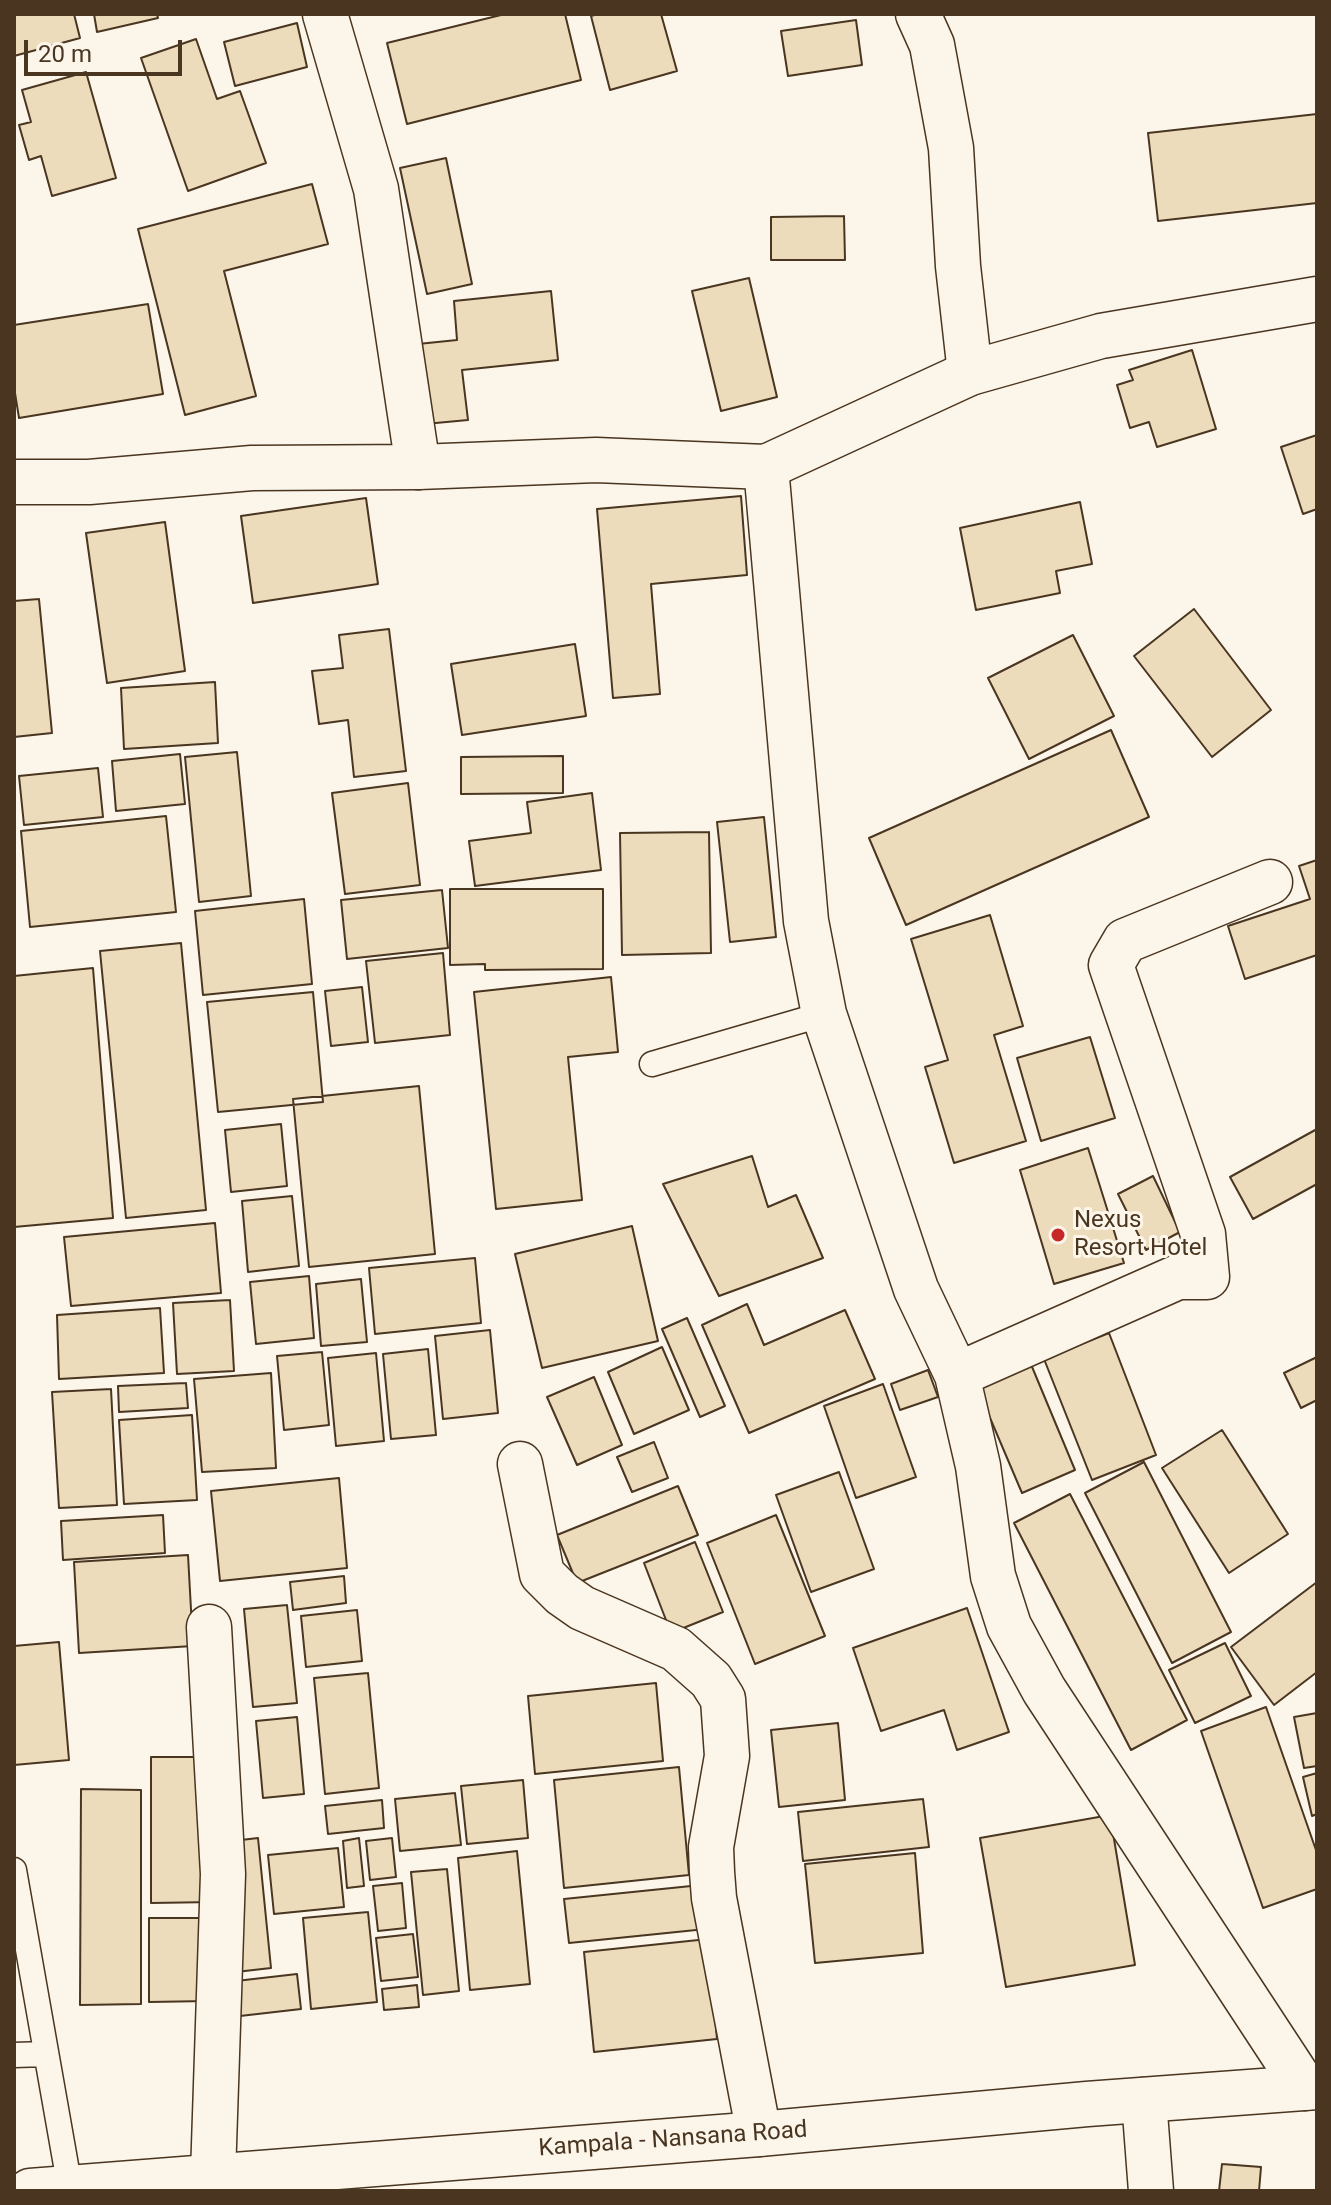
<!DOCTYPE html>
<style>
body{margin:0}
#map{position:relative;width:1331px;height:2205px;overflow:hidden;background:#fbf6e9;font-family:Roboto,sans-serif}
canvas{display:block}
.frame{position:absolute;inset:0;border:16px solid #4a3520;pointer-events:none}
.scale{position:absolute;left:24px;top:40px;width:158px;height:36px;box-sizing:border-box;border:4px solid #4a3520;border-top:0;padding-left:10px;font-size:24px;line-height:28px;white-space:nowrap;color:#4a3520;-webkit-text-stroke:6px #fbf6e9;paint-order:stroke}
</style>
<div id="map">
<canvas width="1331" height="2205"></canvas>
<div class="frame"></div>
<div class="scale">20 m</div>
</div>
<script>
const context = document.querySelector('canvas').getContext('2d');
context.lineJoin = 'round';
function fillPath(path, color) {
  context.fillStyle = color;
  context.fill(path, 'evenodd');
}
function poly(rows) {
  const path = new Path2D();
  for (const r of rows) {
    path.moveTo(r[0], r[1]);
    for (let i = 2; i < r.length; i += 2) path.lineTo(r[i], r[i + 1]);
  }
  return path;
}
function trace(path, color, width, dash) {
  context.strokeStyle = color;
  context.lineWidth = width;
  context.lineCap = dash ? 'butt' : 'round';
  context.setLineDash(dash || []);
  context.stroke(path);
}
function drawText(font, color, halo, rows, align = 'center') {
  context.font = font + ' Roboto,sans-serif';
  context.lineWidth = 6;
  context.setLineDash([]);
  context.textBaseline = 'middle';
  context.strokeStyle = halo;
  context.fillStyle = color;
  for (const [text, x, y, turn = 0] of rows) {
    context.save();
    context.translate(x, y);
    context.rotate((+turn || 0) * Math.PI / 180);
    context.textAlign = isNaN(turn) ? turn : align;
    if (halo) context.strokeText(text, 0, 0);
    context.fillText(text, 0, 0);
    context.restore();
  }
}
const building = poly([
 [14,14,74,14,80,38,14,56,14,14],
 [94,14,157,14,158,18,97,32,94,14],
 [505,14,565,14,581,80,407,124,387,43,505,14],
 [598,14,661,14,677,71,610,90,591,16,598,14],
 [856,20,862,65,788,76,781,31,856,20],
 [297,23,307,67,235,86,224,42,297,23],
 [196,39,217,99,240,91,266,163,188,191,141,58,196,39],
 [86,72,116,178,52,196,41,156,29,160,19,125,31,122,22,90,86,72],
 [1317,114,1317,203,1158,221,1148,133,1317,114],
 [446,158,472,284,427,294,400,168,446,158],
 [312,184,328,244,224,271,256,396,185,415,138,229,312,184],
 [844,216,845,260,771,260,771,217,844,216],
 [749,278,777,397,721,411,692,291,749,278],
 [551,291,558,360,462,370,468,420,425,424,418,344,457,340,454,301,551,291],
 [148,304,163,394,19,418,14,387,14,325,148,304],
 [1192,350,1216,429,1157,447,1149,422,1130,428,1117,385,1133,380,1129,370,1192,350],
 [1317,435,1317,509,1303,514,1281,447,1317,435],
 [741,496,747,575,651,584,660,694,613,698,597,509,741,496],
 [366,498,378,584,253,603,241,516,366,498],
 [1080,502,1092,564,1056,571,1060,593,976,610,960,528,1080,502],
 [165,522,185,671,107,683,86,533,165,522],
 [39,599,52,733,14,737,14,601,39,599],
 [1194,609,1271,710,1212,757,1134,656,1194,609],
 [389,629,406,771,354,777,348,720,319,724,312,671,343,668,339,635,389,629],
 [1073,635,1114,716,1029,759,988,678,1073,635],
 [575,644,586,716,462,735,451,664,575,644],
 [215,682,218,743,124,749,121,688,215,682],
 [1111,730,1149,817,906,925,869,838,1111,730],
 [237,752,251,896,199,902,185,757,237,752],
 [180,754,185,804,116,811,112,761,180,754],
 [563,756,563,793,461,794,461,757,563,756],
 [98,768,103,817,24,825,19,776,98,768],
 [408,783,420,885,345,894,332,793,408,783],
 [592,793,601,870,475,886,469,841,531,833,527,802,592,793],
 [166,816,176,912,30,927,21,831,166,816],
 [764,817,776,937,730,942,717,822,764,817],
 [709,832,711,953,622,955,620,833,709,832],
 [1317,860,1317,955,1245,979,1228,926,1310,899,1299,866,1317,860],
 [450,889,603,889,603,969,485,970,485,964,450,965,450,889],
 [442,890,448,948,347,959,341,900,442,890],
 [304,899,312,984,203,995,195,911,304,899],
 [990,915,1023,1026,994,1035,1026,1141,954,1163,925,1067,948,1060,911,939,990,915],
 [181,943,206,1210,126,1218,100,951,181,943],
 [443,953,450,1035,375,1043,366,961,443,953],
 [93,968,113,1218,14,1227,14,976,93,968],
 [611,977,618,1052,568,1057,582,1200,496,1209,474,992,611,977],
 [362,987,368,1042,331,1046,325,991,362,987],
 [313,992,323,1102,218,1112,207,1002,313,992],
 [1090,1037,1115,1118,1041,1141,1017,1058,1090,1037],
 [419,1086,435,1254,309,1267,293,1099,419,1086],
 [281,1124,287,1186,231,1192,225,1130,281,1124],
 [1317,1129,1317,1184,1253,1219,1230,1177,1317,1129],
 [1088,1148,1124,1263,1054,1284,1020,1170,1088,1148],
 [752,1156,768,1207,796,1195,823,1258,719,1296,663,1184,752,1156],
 [1153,1176,1180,1232,1146,1250,1118,1194,1153,1176],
 [292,1196,299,1266,248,1272,242,1201,292,1196],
 [215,1223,221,1293,71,1306,64,1237,215,1223],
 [632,1226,658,1341,542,1368,515,1254,632,1226],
 [475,1258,481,1323,375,1334,369,1268,475,1258],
 [309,1276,314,1338,256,1344,250,1282,309,1276],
 [361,1279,367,1342,321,1346,316,1284,361,1279],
 [230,1300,234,1371,177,1374,173,1303,230,1300],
 [747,1304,764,1345,845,1310,875,1379,749,1433,702,1325,747,1304],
 [160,1308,164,1373,59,1379,57,1315,160,1308],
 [687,1318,725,1406,700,1417,662,1329,687,1318],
 [490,1330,498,1413,443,1419,435,1336,490,1330],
 [1109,1333,1156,1455,1092,1480,1044,1359,1109,1333],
 [662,1347,689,1410,634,1434,608,1372,662,1347],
 [428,1349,436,1435,391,1439,383,1354,428,1349],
 [322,1352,329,1425,284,1430,277,1356,322,1352],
 [376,1353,384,1441,336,1446,328,1358,376,1353],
 [1317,1357,1317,1400,1301,1408,1284,1373,1317,1357],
 [1030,1362,1075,1470,1022,1493,976,1385,1030,1362],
 [928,1370,938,1397,900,1410,891,1384,928,1370],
 [271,1373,276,1468,202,1472,194,1379,271,1373],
 [594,1377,622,1445,577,1465,547,1397,594,1377],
 [186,1383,188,1408,119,1412,118,1386,186,1383],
 [883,1384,916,1477,856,1498,824,1406,883,1384],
 [111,1389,117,1505,59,1508,52,1392,111,1389],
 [192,1415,197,1500,124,1504,119,1420,192,1415],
 [1222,1430,1288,1534,1229,1573,1162,1468,1222,1430],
 [654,1442,668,1478,632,1492,617,1457,654,1442],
 [1144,1462,1231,1632,1172,1663,1085,1493,1144,1462],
 [839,1472,874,1569,811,1592,776,1495,839,1472],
 [339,1478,347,1568,220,1581,211,1491,339,1478],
 [678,1486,698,1535,577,1583,557,1535,678,1486],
 [1070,1494,1187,1720,1131,1750,1014,1523,1070,1494],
 [163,1515,165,1553,63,1560,61,1521,163,1515],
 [776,1515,825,1636,755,1664,707,1543,776,1515],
 [695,1542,723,1612,671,1633,644,1563,695,1542],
 [188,1555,193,1646,79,1653,74,1562,188,1555],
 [344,1576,346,1603,293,1610,290,1582,344,1576],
 [1317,1582,1317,1672,1274,1705,1231,1647,1317,1582],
 [287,1605,297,1703,253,1707,244,1609,287,1605],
 [967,1608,1009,1732,957,1750,944,1710,881,1731,853,1648,967,1608],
 [357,1610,362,1661,306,1667,301,1616,357,1610],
 [59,1642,69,1760,14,1765,14,1646,59,1642],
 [1225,1643,1251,1696,1195,1723,1169,1670,1225,1643],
 [368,1673,379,1788,325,1794,314,1678,368,1673],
 [656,1683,663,1761,535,1774,528,1696,656,1683],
 [1266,1707,1317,1853,1317,1889,1263,1908,1201,1731,1266,1707],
 [1317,1713,1317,1766,1304,1768,1294,1717,1317,1713],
 [297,1717,304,1794,263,1798,256,1721,297,1717],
 [838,1723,845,1800,779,1807,771,1730,838,1723],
 [151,1757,214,1757,214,1902,151,1903,151,1757],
 [679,1767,689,1875,564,1888,554,1780,679,1767],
 [1317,1773,1317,1814,1312,1816,1303,1777,1317,1773],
 [523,1780,528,1838,467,1844,461,1786,523,1780],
 [81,1789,141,1790,141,2004,80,2005,81,1789],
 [455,1793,461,1845,400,1851,395,1799,455,1793],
 [923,1799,929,1847,803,1861,798,1812,923,1799],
 [382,1800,384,1828,328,1834,325,1806,382,1800],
 [1110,1815,1135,1965,1006,1987,980,1838,1110,1815],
 [258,1838,271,1968,236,1972,224,1842,258,1838],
 [359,1838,364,1886,347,1888,343,1841,359,1838],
 [392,1838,396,1877,370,1880,366,1841,392,1838],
 [338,1848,344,1907,274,1914,268,1855,338,1848],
 [517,1851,530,1984,470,1990,458,1858,517,1851],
 [915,1853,923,1953,815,1963,805,1864,915,1853],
 [447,1869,459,1991,423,1995,411,1872,447,1869],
 [402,1883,406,1928,378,1931,373,1886,402,1883],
 [701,1885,706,1929,569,1943,564,1899,701,1885],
 [368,1912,377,2002,311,2009,303,1918,368,1912],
 [149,1918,208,1918,208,2001,149,2002,149,1918],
 [413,1934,418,1977,381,1981,376,1938,413,1934],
 [708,1939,717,2039,594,2052,584,1952,708,1939],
 [297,1974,301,2009,240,2016,236,1981,297,1974],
 [417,1985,419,2007,384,2010,382,1989,417,1985],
 [1222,2164,1261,2167,1259,2191,1219,2191,1222,2164]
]);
fillPath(building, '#ecdcbc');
trace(building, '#4a3520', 2);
const service = poly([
 [652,1064,824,1014],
 [14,1870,70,2188],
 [14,2055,46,2054]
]);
const minor = poly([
 [325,14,376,189,418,467],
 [918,14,932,45,951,148,958,266,970,373],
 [766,467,806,921,824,1014,916,1289,957,1375,978,1466,993,1576,1009,1626,1044,1690,1305,2088],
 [957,1375,1178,1277,1207,1277,1203,1234,1111,965,1125,941,1270,882],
 [520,1464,542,1574,562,1594,582,1608,676,1649,711,1680,723,1699,727,1756,711,1847,712,1872,714,1898,759,2134],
 [209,1627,223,1874,213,2175],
 [1144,2100,1151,2191]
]);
const tertiary = poly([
 [14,482,89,482,252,468,418,467,596,460,766,467,970,373,1101,336,1317,299]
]);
const primary = poly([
 [30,2191,759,2134,1087,2104,1317,2087]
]);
trace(service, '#4a3520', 27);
trace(minor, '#4a3520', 47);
trace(tertiary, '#4a3520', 47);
trace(primary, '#4a3520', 47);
trace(service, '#fbf6e9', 24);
trace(minor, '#fbf6e9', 44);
trace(tertiary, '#fbf6e9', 44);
trace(primary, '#fbf6e9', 44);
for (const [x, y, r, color] of [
 [1058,1235,8,"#c62828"]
]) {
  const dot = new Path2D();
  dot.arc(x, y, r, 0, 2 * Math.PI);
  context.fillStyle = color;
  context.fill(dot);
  trace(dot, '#fbf6e9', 3);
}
drawText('24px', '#4a3520', '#fbf6e9', [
 ["Nexus",1074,1221],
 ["Resort Hotel",1074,1249]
], 'left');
drawText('24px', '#4a3520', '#fbf6e9', [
 ["Kampala - Nansana Road",673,2140,-4]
]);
</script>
